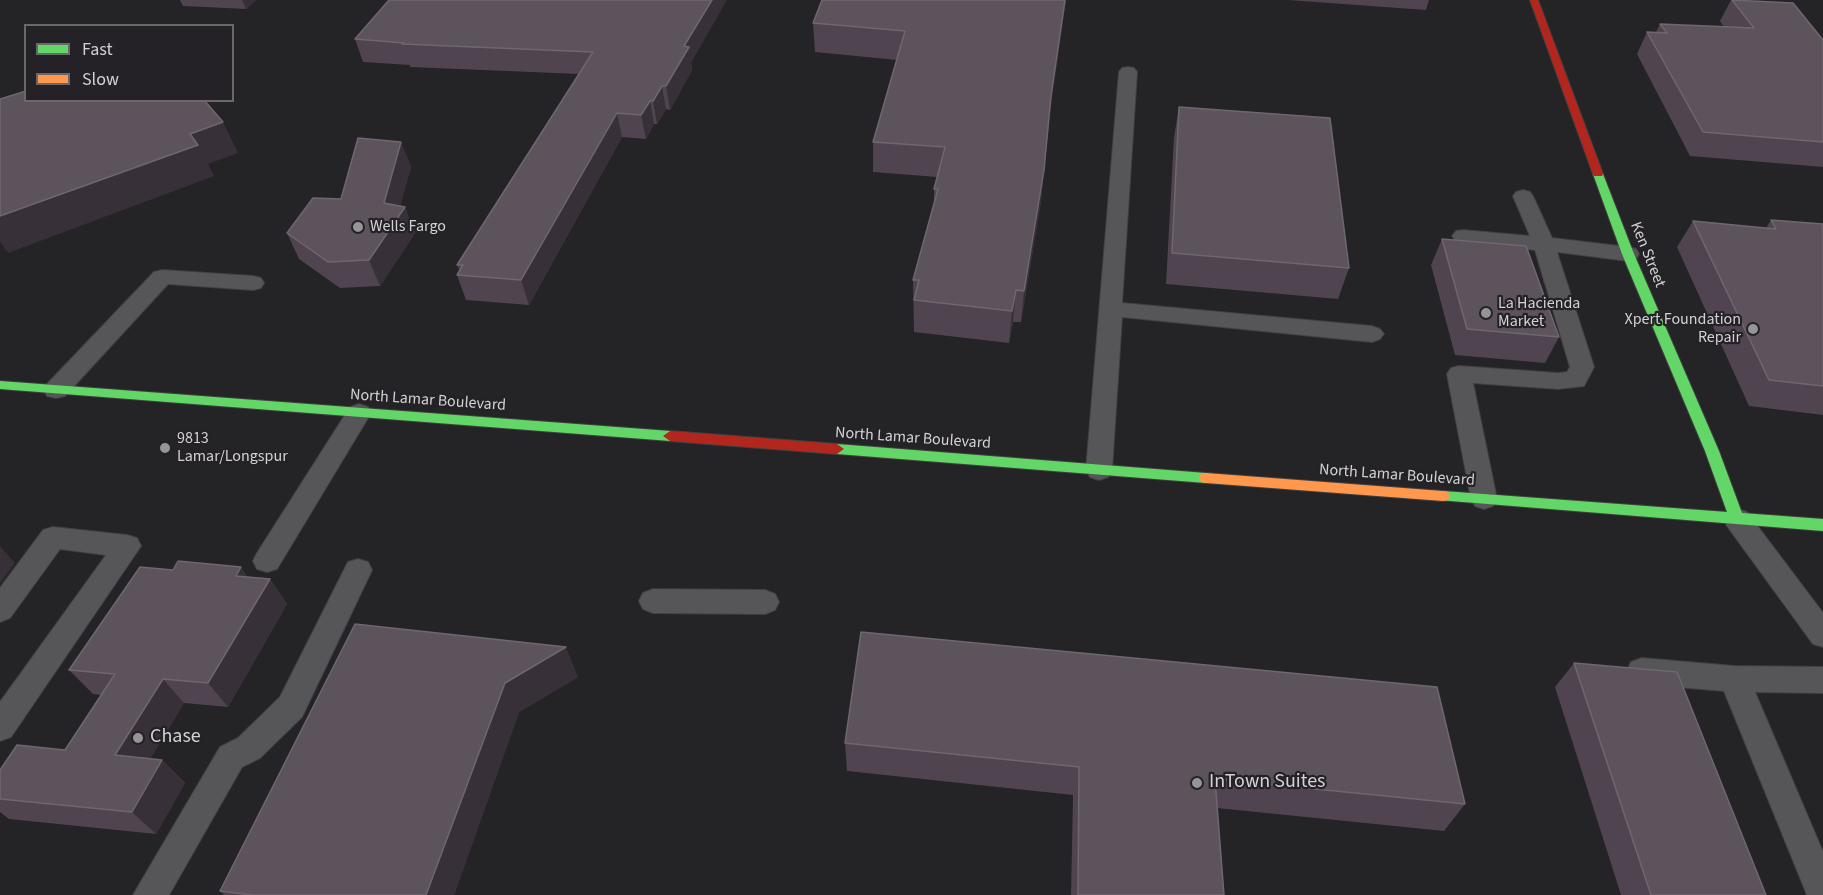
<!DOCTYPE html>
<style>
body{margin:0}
#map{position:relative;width:1823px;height:895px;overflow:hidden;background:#242325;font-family:"Source Sans 3",sans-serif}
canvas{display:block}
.legend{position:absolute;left:24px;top:24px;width:210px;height:78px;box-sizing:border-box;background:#242226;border:2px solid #6a686b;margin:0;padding:8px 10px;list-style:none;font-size:18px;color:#d2d1d3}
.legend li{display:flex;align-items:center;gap:12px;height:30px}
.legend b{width:30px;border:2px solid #6a686b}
</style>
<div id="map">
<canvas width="1823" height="895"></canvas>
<ul class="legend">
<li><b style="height:8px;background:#63d668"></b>Fast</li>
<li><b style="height:8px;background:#ff974d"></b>Slow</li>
</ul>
</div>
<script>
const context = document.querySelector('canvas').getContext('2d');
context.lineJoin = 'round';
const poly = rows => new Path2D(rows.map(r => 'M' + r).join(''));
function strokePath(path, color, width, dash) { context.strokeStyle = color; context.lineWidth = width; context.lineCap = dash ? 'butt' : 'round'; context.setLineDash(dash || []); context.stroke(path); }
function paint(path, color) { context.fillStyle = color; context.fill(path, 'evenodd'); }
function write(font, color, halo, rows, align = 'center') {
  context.font = font + ' "Source Sans 3",sans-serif'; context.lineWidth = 4.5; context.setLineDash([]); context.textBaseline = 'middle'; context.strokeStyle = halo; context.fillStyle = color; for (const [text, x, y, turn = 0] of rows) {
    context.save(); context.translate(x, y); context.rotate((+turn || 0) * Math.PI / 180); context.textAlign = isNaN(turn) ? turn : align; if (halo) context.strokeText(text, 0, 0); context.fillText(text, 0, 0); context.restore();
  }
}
const lane = poly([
 [1128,67,1134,68,1137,72,1122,303,1372,326,1380,329,1384,334,1380,339,1372,342,1122,317,1112,470,1108,477,1099,480,1090,477,1086,470,1119,72,1122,68,1128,67],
 [1523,190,1530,192,1533,196,1552,238,1628,247,1636,249,1639,254,1636,259,1628,261,1557,252,1594,367,1584,386,1558,389,1473,383,1497,499,1493,506,1484,509,1475,506,1471,499,1447,374,1451,368,1459,366,1558,373,1567,372,1570,367,1535,250,1463,242,1456,241,1452,236,1456,231,1463,230,1530,236,1513,196,1516,192,1523,190],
 [162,270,253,276,261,278,264,283,261,288,253,290,168,284,65,396,56,398,47,396,44,390,47,384,154,272,162,270],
 [359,404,368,407,371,413,277,569,267,572,257,569,253,561,257,553,350,407,359,404],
 [1737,509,1747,512,1823,613,1823,647,1813,644,1727,526,1724,519,1727,512,1737,509],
 [53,527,127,535,137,538,141,546,11,737,0,741,0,702,106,555,60,549,10,618,0,622,0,588,43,530,53,527],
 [358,559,368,562,372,570,302,717,260,758,242,767,169,895,133,895,220,747,238,738,280,697,348,562,358,559],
 [653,589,765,590,775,594,779,602,775,610,765,614,653,613,643,609,639,601,643,593,653,589],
 [1642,658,1734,666,1823,667,1823,693,1755,692,1823,852,1823,895,1807,895,1724,691,1642,684,1631,680,1627,671,1631,662,1642,658]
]);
const fast = poly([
 [1598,171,1603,174,1634,254,1719,451,1742,513,1823,519,1823,531,1438,500,1436,496,1438,492,1443,491,1727,512,1705,451,1622,254,1593,174,1598,171],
 [0,381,670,431,677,436,670,441,0,389,0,381],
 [837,444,1206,473,1211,474,1213,478,1211,482,1206,483,837,454,830,449,837,444]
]);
const slow = poly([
 [1206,473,1443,491,1448,492,1450,496,1448,500,1443,501,1206,483,1201,482,1199,478,1201,474,1206,473]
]);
const jam = poly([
 [1530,0,1538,0,1603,174,1602,176,1594,176,1593,174,1530,0],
 [670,431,837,444,844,449,837,454,670,441,663,436,670,431]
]);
strokePath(lane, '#404041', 2);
strokePath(fast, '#404041', 2);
strokePath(slow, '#404041', 2);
strokePath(jam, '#404041', 2);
paint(lane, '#565658');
paint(fast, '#63d668');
paint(slow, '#ff974d');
paint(jam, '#b3261e');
paint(poly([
 [180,0,256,0,246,9,183,6],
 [389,0,691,63,692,70,670,110,666,109,657,124,654,124,646,139,622,137,529,305,466,300,457,275,460,271,457,265,579,74,410,67,410,65,363,62,355,39],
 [822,0,1066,0,1048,124,1041,201,1021,322,1013,322,1009,343,914,332,913,280,934,204,934,189,937,177,873,172,873,142,897,60,815,52,813,23],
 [1288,0,1429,0,1426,10],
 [1731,0,1823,40,1823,167,1690,156,1637,54,1647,32,1656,32,1660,24,1724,27,1720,21],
 [1179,107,1349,268,1338,299,1166,284,1174,137],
 [401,142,411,167,400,206,405,207,415,233,380,286,340,288,299,259,287,233,341,199],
 [1771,220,1823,224,1823,415,1749,406,1677,247,1693,221,1766,228],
 [1442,239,1559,337,1545,363,1455,355,1431,265],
 [248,577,270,579,287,604,228,707,184,703,150,759,162,760,185,783,156,834,9,819,0,812,0,770,65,750,101,695,93,694,69,670],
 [355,624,578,677,519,712,454,895,224,895,220,891],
 [1574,663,1766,895,1621,895,1555,687],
 [845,743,1465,804,1444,831,1217,808,1224,895,1071,895,1073,795,847,771]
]), '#4f444f');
paint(poly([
 [242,0,256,0,246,9],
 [712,0,727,0,691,63,692,70,670,110,666,86,684,46],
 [1065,0,1066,0,1048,126,1051,96],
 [662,86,666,109,657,124,653,101],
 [650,101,654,124,646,139,641,115],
 [617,113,622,137,529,305,521,280],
 [223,122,238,153,208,164,214,176,8,253,0,242,0,216,190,134],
 [401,142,411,167,396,220,405,207,415,233,380,286,369,260],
 [1044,170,1041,201,1021,322,1024,291],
 [1016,290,1013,322,1009,343,1012,311],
 [0,546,15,563,0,583],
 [241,567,258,592,236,576],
 [270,579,287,604,228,707,208,683],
 [566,647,578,677,519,712,454,895,426,895,505,683],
 [163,679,184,703,139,778,115,755],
 [162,760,185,783,156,834,132,812]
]), '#383038');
const building = poly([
 [389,0,712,0,684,46,689,47,666,86,662,86,653,101,650,101,641,115,617,113,521,280,457,275,463,265,457,265,593,52,402,44,404,43,355,39,389,0],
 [822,0,1065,0,1051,96,1044,170,1024,291,1016,290,1012,311,914,300,919,280,913,280,938,189,934,189,945,147,873,142,905,31,813,23,822,0],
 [1732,0,1793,3,1823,40,1823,142,1703,132,1647,32,1667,33,1660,24,1754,28,1732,0],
 [26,91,26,100,204,100,223,122,190,134,198,145,0,216,0,99,26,91],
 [1179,107,1330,118,1349,268,1172,253,1179,107],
 [358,138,401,142,384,203,405,207,369,260,328,262,287,233,313,198,341,199,358,138],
 [1771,220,1823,224,1823,386,1769,380,1693,221,1776,229,1771,220],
 [1442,239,1526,246,1559,337,1467,329,1442,239],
 [178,561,241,567,236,576,270,579,208,683,163,679,115,755,162,760,132,812,0,799,0,770,17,745,65,750,115,674,69,670,140,567,173,570,178,561],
 [355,624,566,647,505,683,426,895,252,895,220,891,355,624],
 [861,632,1437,687,1465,804,1215,779,1224,895,1078,895,1079,767,845,743,861,632],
 [1574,663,1677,672,1766,895,1651,895,1574,663]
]);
paint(building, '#5d535d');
strokePath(building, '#6f6770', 1.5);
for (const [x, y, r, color] of [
 [358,227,6,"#959496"],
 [1486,313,6,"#959496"],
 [1753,329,6,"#959496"],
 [165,448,6,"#959496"],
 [138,738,6,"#959496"],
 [1197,783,6,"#959496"]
]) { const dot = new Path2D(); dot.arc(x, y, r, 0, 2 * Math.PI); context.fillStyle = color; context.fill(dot); strokePath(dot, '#242226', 2); }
write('16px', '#d2d1d3', '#242226', [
 ["Wells Fargo",370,227],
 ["La Hacienda",1498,304],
 ["Market",1498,322],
 ["Xpert Foundation",1741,320,"right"],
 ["Repair",1741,338,"right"],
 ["9813",177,439],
 ["Lamar/Longspur",177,457]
], 'left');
write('16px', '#d2d1d3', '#242226', [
 ["Ken Street",1647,255,68],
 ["North Lamar Boulevard",428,401,4],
 ["North Lamar Boulevard",913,439,4],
 ["North Lamar Boulevard",1397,476,4]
]);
write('20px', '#d2d1d3', '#242226', [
 ["Chase",150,738],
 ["InTown Suites",1209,783]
], 'left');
</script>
